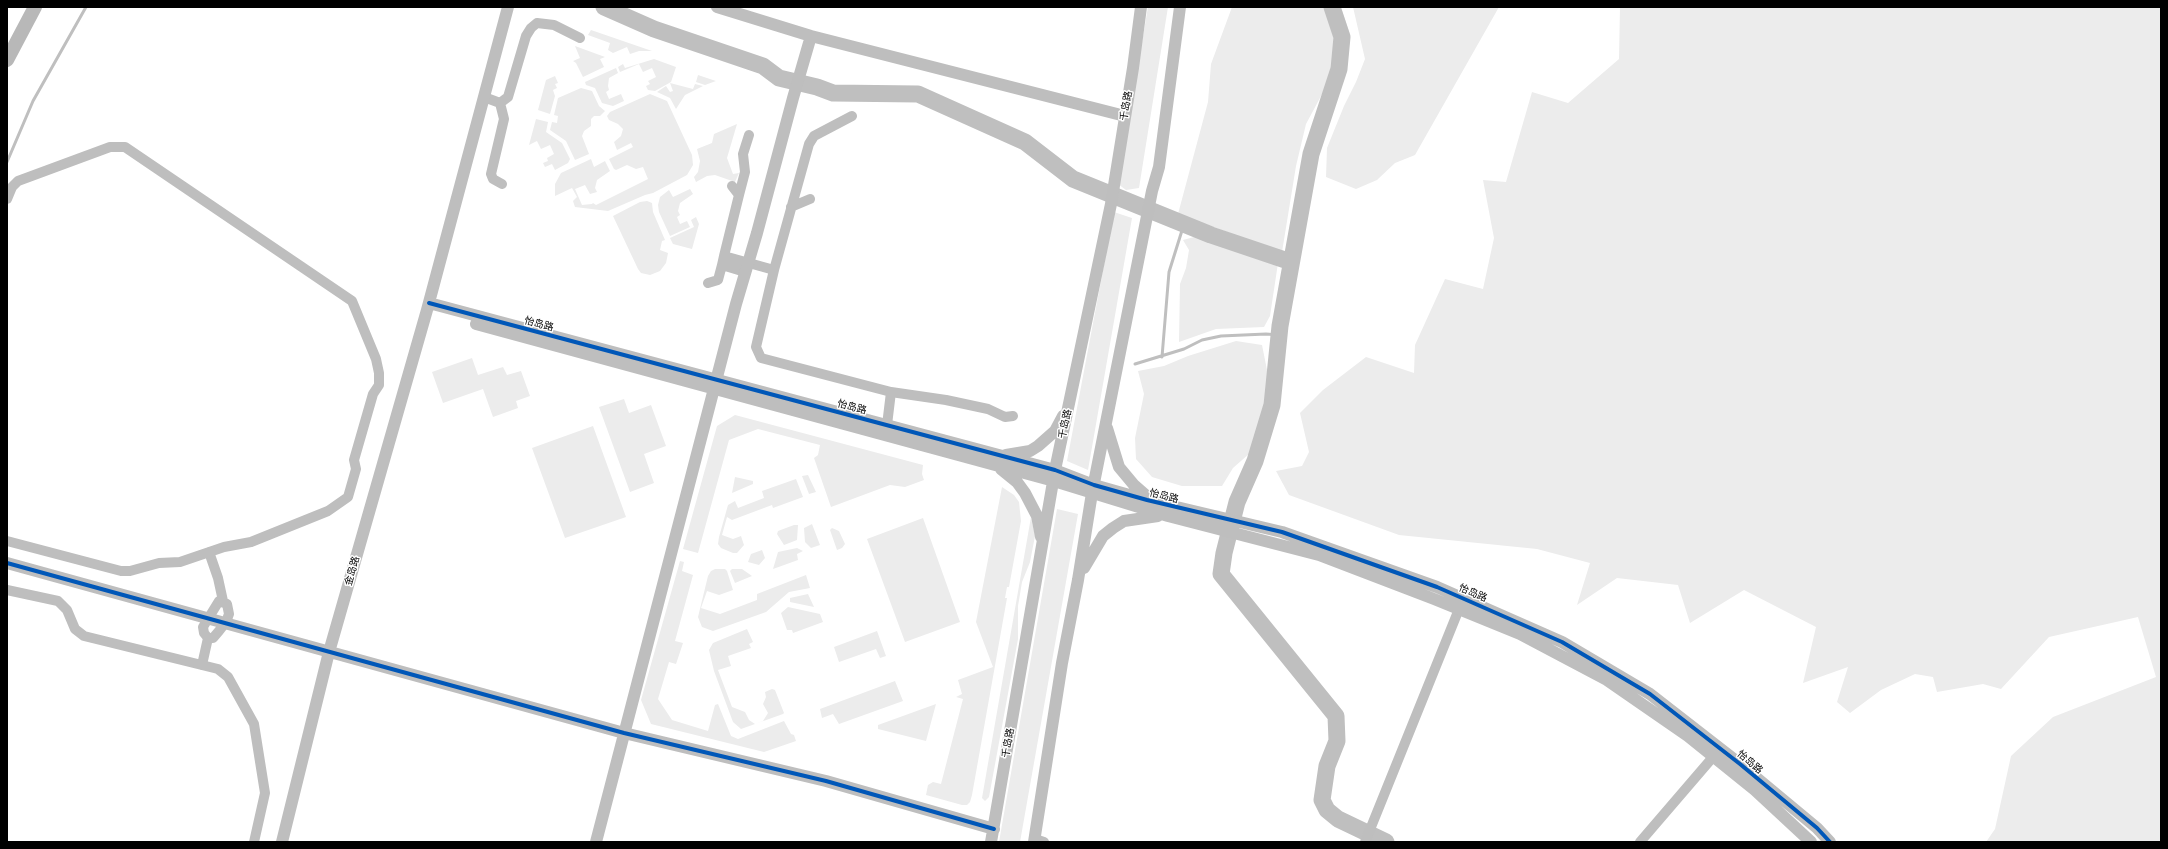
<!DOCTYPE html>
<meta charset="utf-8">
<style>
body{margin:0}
#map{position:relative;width:2168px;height:849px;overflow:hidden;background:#fff;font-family:"Asap Condensed",sans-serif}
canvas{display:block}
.frame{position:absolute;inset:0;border:8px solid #000;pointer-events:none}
</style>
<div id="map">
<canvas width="2168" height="849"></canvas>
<div class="frame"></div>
</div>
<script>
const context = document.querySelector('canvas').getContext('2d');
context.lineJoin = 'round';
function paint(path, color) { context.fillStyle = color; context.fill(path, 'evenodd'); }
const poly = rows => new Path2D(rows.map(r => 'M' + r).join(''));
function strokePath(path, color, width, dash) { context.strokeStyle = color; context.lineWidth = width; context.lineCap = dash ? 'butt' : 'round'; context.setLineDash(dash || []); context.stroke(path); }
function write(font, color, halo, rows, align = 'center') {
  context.font = font + ' "Asap Condensed","Noto Sans SC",sans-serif'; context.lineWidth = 3; context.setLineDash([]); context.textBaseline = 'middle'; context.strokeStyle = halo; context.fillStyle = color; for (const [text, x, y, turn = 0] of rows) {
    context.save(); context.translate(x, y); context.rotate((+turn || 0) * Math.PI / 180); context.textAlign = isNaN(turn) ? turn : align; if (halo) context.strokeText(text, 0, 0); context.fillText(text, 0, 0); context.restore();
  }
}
paint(poly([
 [1148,7,1168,7,1139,188,1126,190,1118,184],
 [1232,7,1327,7,1337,36,1328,83,1306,124,1296,166,1282,252,1178,214,1208,102,1211,64],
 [1353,7,1499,7,1415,155,1395,163,1377,180,1356,189,1326,177,1327,148,1344,106,1356,82,1365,59],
 [1620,7,2161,7,2161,842,1986,842,1995,829,2011,756,2053,717,2156,677,2138,617,2049,637,2001,689,1983,684,1937,692,1933,677,1915,674,1881,690,1850,713,1837,702,1848,667,1803,683,1816,627,1744,590,1690,623,1678,585,1617,578,1577,605,1590,563,1537,549,1399,535,1289,495,1276,471,1302,466,1309,452,1300,413,1323,390,1366,357,1414,373,1415,345,1445,279,1483,289,1494,238,1483,180,1506,182,1532,92,1568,103,1619,59],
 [591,30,652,51,639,51,630,54,627,47,613,53,608,50,610,43,588,35],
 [575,46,605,57,600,59,604,67,583,77,576,63,573,61,580,58],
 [654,59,676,67,671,82,655,91,648,90,646,86,650,84,648,81,656,77,652,68,643,72,639,64,620,72,618,67,623,64,625,68],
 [616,68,618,73,609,78,608,86,609,90,606,92,609,99,621,94,624,101,613,106,602,103,595,88,586,85,585,82],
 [698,75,716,81,705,85,696,82],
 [555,76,558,83,555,84,557,88,553,90,555,96,550,114,538,110,546,80],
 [670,83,693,89,695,84,703,86,685,95,676,109,670,98,657,92,666,86,670,92,673,91],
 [581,88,592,91,599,106,605,111,600,116,594,116,591,119,591,126,584,131,582,136,589,154,575,160,566,141,550,130,552,122,557,123,558,116,554,115,558,98],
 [650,94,667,101,692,155,693,165,687,175,653,193,645,195,608,211,575,207,573,201,577,197,572,188,555,196,555,184,561,173,591,159,594,167,605,161,610,171,597,180,595,188,597,192,590,194,585,185,575,189,582,205,592,204,593,203,596,205,648,179,643,167,636,169,627,165,616,170,614,169,609,159,633,147,631,143,617,150,614,142,621,136,623,129,618,124,609,120,607,116,610,112],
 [536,119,548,122,546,132,562,143,570,159,568,163,555,170,552,164,545,167,543,163,548,161,547,158,554,154,550,145,541,149,537,141,529,145],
 [737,124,727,158,733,174,739,173,735,182,715,175,707,176,696,182,694,177,698,172,700,161,697,149,712,143,714,134],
 [690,189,693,194,680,203,678,211,680,215,677,217,680,224,687,221,690,227,670,236,659,212,658,205,660,197,669,190,673,197],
 [647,201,652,203,653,212,665,240,662,241,660,250,668,253,666,263,660,271,650,275,641,273,638,269,613,216,640,202],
 [1114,212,1132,218,1088,470,1067,461],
 [696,217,699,224,692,249,673,244,670,238,694,227,691,220],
 [1194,237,1278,263,1270,316,1264,327,1216,329,1179,342,1180,284,1186,268,1189,250,1183,240],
 [1236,341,1262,345,1270,385,1262,422,1250,453,1233,468,1222,486,1182,486,1152,477,1136,459,1135,438,1144,394,1138,371,1164,366,1188,356],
 [472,358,478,375,503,367,507,375,521,371,530,396,516,401,518,408,493,417,483,389,443,403,432,372],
 [624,399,629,413,651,405,666,446,644,454,654,483,630,492,599,407],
 [735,415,923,465,922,474,924,480,905,487,890,485,831,507,814,458,818,455,820,445,758,429,729,440,698,553,683,549,717,426],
 [593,426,626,517,565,538,532,448],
 [808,475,816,492,809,494,802,476],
 [735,477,753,481,753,484,732,493],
 [796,479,803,497,773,508,772,505,732,520,727,517,722,535,733,539,741,536,744,545,737,553,733,553,721,548,718,544,719,537,728,505,735,501,738,508,764,498,762,491],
 [1002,487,1014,495,1019,502,1021,521,1009,587,1007,587,1005,598,1007,598,972,795,970,802,967,805,962,805,926,795,928,785,933,782,941,784,963,699,956,697,962,694,958,680,993,667,976,622],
 [1057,509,1078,514,1020,842,999,842],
 [1031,517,1035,536,1030,562,1022,582,1018,606,1018,639,989,797,985,801,982,798],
 [923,518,960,622,905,642,867,539],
 [812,524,820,545,811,548,805,542,804,528],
 [794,525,798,525,797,540,784,545,777,534,778,531],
 [832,528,839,531,845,544,842,548,837,550,830,530],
 [797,548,803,551,797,554,798,560,773,569,778,552],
 [762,550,765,558,759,565,748,562,751,554],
 [680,561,684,562,682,571,693,575,675,641,683,643,676,664,669,662,658,699,672,720,708,731,715,705,718,704,731,736,738,739,784,721,791,734,794,735,796,741,764,752,651,724,641,700],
 [715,569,725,569,727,571,733,590,719,595,707,591,701,608,720,614,757,600,757,594,806,575,810,588,789,592,766,612,713,631,702,627,698,617,708,576,711,571],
 [732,569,742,569,752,576,735,583,730,571],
 [808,594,814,607,790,602,790,598],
 [788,607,820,614,823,622,793,633,792,630,787,630,781,613],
 [747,629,753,642,749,644,751,648,728,656,731,666,718,670,732,707,745,712,749,720,755,724,763,721,768,713,763,704,766,697,765,692,772,689,775,690,784,713,783,714,741,729,733,722,714,671,709,650,713,643],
 [877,631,886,656,880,658,876,649,839,662,834,647],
 [895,681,903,701,839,724,833,714,822,718,820,709],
 [936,704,926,741,878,729,878,725]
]), '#ececec');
strokePath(poly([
 [7,162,33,101,86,7],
 [1162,357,1169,272,1184,224],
 [1135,364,1184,349,1202,340,1221,336,1266,334,1279,335]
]), '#bfbfbf', 3);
strokePath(poly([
 [604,7,654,29,763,66,779,78,817,87,833,93,918,94,1025,142,1073,179,1211,235,1291,262],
 [1332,7,1342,37,1339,69,1311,154,1280,326,1272,405,1255,461,1237,502,1224,553,1221,574,1336,716,1337,741,1327,766,1322,800,1327,810,1338,819,1386,842]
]), '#bfbfbf', 17);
strokePath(poly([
 [484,97,500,103,508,97,526,36,531,28,537,23,554,25,580,38],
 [500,103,504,119,491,174,493,179,502,184],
 [739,195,745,172,743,154,749,135],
 [7,199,12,187,18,181,110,147,125,147,352,301,376,359,379,373,379,385,373,394,354,460,356,469,348,497,328,511,251,542,224,547,180,562,159,563,130,571,121,571,7,541],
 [791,207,810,199],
 [724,256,739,195,732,186],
 [774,270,809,144,814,136,852,116],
 [745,272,722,265,724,256,774,270,756,347,761,358,891,392],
 [708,283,718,280,722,265],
 [887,425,891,392,946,400,988,409,1005,417,1013,416],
 [209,552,218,578,223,601],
 [7,590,58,601,67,610,75,629,84,636,218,669,228,677,254,724,265,793,254,842],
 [219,601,227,604,229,614,226,622,219,631,213,638,208,638,204,633,203,627,219,601],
 [202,665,208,638],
 [1035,839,1044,842],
 [1365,842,1459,609],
 [1640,842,1713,757]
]), '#bebebe', 10);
strokePath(poly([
 [717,7,811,36,1125,116],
 [429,303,1055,470,1094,485,1147,500,1282,532,1437,587,1562,642,1650,694,1740,764,1817,828,1830,842],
 [476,324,1054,481,1168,516,1319,555,1434,599,1520,634,1607,680,1688,736,1755,790,1811,842],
 [1107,428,1119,467,1134,485,1150,499],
 [1006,455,1030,451,1038,446,1055,431,1063,416],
 [1001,469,1017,482,1025,493,1037,516,1041,537],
 [7,563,624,733,826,781,994,829],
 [1084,568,1103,536,1113,528,1124,521,1158,516],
 [282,842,329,652,427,310,508,7],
 [596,842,736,304,757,233,793,98,811,36],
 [991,842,1055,470,1111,204,1133,68,1141,7],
 [1034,842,1062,663,1078,580,1092,493,1152,191,1159,167,1180,7]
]), '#bebebe', 12);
strokePath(poly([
 [7,60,35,7]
]), '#b8b8b8', 14);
strokePath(poly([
 [429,303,1055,470,1094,485,1147,500,1282,532,1437,587,1562,642,1650,694,1740,764,1817,828,1830,842],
 [7,563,624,733,826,781,994,829]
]), '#0057b8', 4);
write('10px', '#000', '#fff', [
 ["千岛路",1126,106,-80],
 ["怡岛路",539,324,15],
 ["怡岛路",852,407,15],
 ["千岛路",1065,424,-78],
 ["怡岛路",1164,496,14],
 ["金岛路",352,571,-74],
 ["怡岛路",1473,593,23],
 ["千岛路",1008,743,-80],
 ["怡岛路",1750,762,40]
]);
</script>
